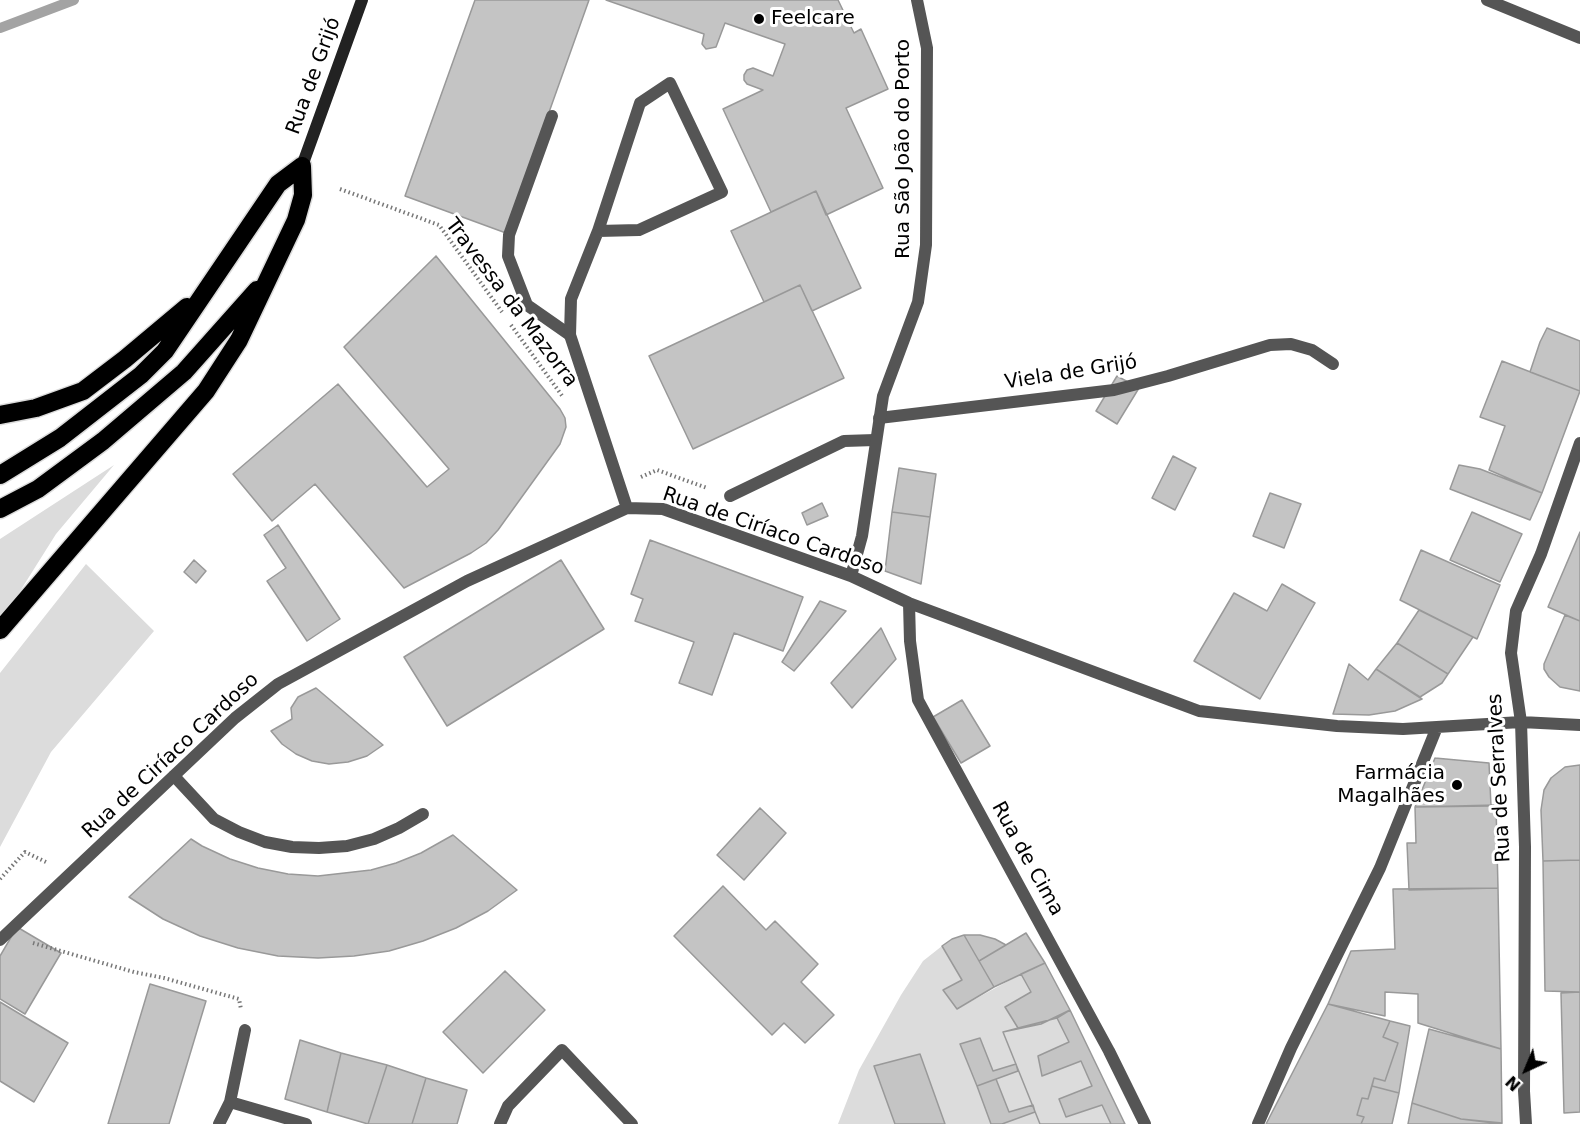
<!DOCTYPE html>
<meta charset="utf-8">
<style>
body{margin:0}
#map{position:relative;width:1580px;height:1124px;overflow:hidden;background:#fff;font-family:"DejaVu Sans",sans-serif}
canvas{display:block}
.north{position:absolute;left:1496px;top:1040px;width:60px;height:60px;-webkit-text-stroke:4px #fff;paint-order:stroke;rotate:224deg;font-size:16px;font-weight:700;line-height:24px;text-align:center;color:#000}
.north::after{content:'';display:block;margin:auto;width:21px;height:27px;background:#000;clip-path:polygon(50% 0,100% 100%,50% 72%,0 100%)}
</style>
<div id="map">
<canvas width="1580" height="1124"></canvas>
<div class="north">N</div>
</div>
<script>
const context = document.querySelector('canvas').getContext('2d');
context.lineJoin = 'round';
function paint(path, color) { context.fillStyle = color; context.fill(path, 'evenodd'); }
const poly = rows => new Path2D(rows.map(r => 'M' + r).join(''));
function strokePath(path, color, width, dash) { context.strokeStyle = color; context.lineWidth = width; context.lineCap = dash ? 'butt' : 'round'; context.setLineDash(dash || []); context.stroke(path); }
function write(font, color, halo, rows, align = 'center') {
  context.font = font + ' "DejaVu Sans",sans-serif'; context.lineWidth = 6; context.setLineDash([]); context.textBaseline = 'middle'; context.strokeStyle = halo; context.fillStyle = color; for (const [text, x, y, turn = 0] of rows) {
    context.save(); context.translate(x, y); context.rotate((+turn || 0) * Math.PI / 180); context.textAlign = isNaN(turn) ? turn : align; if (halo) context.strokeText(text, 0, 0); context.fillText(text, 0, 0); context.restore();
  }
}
paint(poly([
 [114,465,56,534,0,623,0,539],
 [86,564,154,631,51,752,0,847,0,673],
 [942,946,962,980,944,990,957,1009,1021,974,1031,992,1005,1007,1018,1028,1057,1018,1070,1010,1125,1124,838,1124,859,1070,901,995,923,961]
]), '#dcdcdc');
strokePath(poly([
 [0,28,74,0]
]), '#a3a3a3', 10);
const building = poly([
 [475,0,589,0,506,233,405,196,475,0],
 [606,0,838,0,854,33,861,29,888,89,846,108,883,188,826,215,816,191,771,212,723,109,763,90,747,84,744,80,744,75,747,70,753,68,773,76,785,44,725,23,716,47,706,49,702,44,704,34,606,0],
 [816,191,861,288,812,311,800,285,764,302,731,231,816,191],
 [436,256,560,409,565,418,566,427,560,444,498,530,486,543,471,553,404,588,315,484,272,521,233,474,338,384,427,487,449,469,344,347,436,256],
 [800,285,844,378,693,449,649,356,800,285],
 [1547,328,1580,341,1580,391,1530,372,1540,342,1547,328],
 [1502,361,1580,391,1542,493,1489,470,1505,426,1480,417,1502,361],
 [1117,376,1139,388,1117,424,1096,411,1117,376],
 [1173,456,1196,468,1175,510,1152,498,1173,456],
 [1459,465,1480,469,1542,493,1530,520,1450,489,1459,465],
 [899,468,936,474,930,517,892,512,899,468],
 [1270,493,1301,504,1284,548,1253,536,1270,493],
 [822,503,828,516,807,525,802,513,822,503],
 [892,512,930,517,921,584,885,571,892,512],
 [1472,512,1522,534,1500,582,1450,560,1472,512],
 [278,525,340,619,307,641,267,581,286,568,264,535,278,525],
 [1580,532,1580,621,1548,607,1580,532],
 [650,540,803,597,783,651,734,633,712,695,679,683,694,642,635,621,643,599,631,594,650,540],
 [1421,550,1500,585,1477,639,1400,600,1421,550],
 [194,560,206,571,196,583,184,572,194,560],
 [561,560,604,629,447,726,404,657,561,560],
 [1282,584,1315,603,1260,699,1194,661,1234,593,1267,611,1282,584],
 [820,601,846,611,794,671,782,662,820,601],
 [1419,610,1473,637,1448,674,1397,643,1419,610],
 [1565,615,1580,621,1580,691,1560,687,1549,677,1544,669,1544,664,1565,615],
 [881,628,896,659,852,708,831,683,881,628],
 [1397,643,1448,674,1442,683,1420,697,1376,669,1397,643],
 [1349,664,1368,680,1376,669,1422,699,1395,711,1369,715,1333,714,1349,664],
 [316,688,383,745,367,756,348,762,329,764,312,761,296,754,282,744,271,731,292,719,291,708,298,697,316,688],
 [962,700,990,746,961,763,933,717,962,700],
 [1435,758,1489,763,1491,806,1415,807,1435,758],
 [1580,765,1580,860,1543,861,1541,810,1544,790,1551,778,1565,767,1580,765],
 [1496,805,1498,888,1409,890,1407,843,1416,843,1415,807,1496,805],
 [760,808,786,833,744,880,717,855,760,808],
 [453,835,517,890,488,911,456,928,423,941,389,951,354,956,318,958,278,956,238,948,200,936,163,919,129,897,191,839,202,846,230,859,258,868,288,874,318,876,371,870,396,863,421,853,453,835],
 [1580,860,1580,992,1545,991,1543,861,1580,860],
 [723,886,766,930,775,921,818,964,801,982,834,1015,805,1043,784,1023,772,1035,674,936,723,886],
 [1498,888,1501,1049,1418,1023,1418,994,1385,992,1385,1016,1328,1004,1351,951,1395,949,1393,889,1498,888],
 [17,927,61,953,25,1014,0,999,0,956,17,927],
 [1026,933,1045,963,994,987,979,961,1026,933],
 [964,935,994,987,957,1009,943,990,962,980,942,946,952,939,964,935],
 [964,935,980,935,995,939,1006,945,979,961,964,935],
 [1045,963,1070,1010,1057,1018,1018,1028,1005,1007,1031,992,1021,974,1045,963],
 [505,971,545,1010,483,1073,443,1032,505,971],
 [150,984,206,1001,169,1124,108,1124,150,984],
 [1580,992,1580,1112,1564,1113,1561,993,1580,992],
 [0,1002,68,1043,34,1102,0,1081,0,1002],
 [1328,1004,1390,1021,1383,1037,1398,1043,1385,1081,1374,1078,1368,1099,1362,1098,1357,1115,1364,1117,1361,1124,1266,1124,1328,1004],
 [1070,1010,1125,1124,1040,1124,1003,1032,1041,1024,1070,1010],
 [1057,1018,1069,1042,1038,1056,1042,1076,1081,1061,1092,1086,1059,1099,1066,1117,1102,1105,1111,1124,1040,1124,1003,1032,1057,1018],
 [1390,1021,1410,1026,1399,1093,1372,1086,1374,1078,1385,1081,1398,1043,1383,1037,1390,1021],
 [1429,1029,1501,1049,1502,1123,1461,1119,1412,1103,1429,1029],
 [980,1038,993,1071,1016,1064,1018,1071,977,1086,960,1044,980,1038],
 [300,1040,341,1053,327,1112,285,1099,300,1040],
 [341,1053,387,1065,368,1124,327,1112,341,1053],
 [920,1054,945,1124,895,1124,874,1066,920,1054],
 [387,1065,426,1078,412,1124,368,1124,387,1065],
 [426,1078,467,1090,457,1124,412,1124,426,1078],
 [996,1079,1009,1112,1033,1105,1035,1112,1002,1124,991,1124,977,1086,996,1079],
 [1372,1086,1399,1093,1392,1124,1361,1124,1364,1117,1357,1115,1362,1098,1368,1099,1372,1086],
 [1412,1103,1461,1119,1502,1124,1408,1124,1412,1103]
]);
paint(building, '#c4c4c4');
strokePath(building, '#999', 1.5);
const highway = poly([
 [0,415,36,408,83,391,125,359,187,307],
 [0,475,60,438,141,375,165,351,278,184,302,166],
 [0,509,38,489,103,441,184,372,257,290],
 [0,630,206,391,239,340,296,220,303,195,302,166]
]);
strokePath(highway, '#dbdbdb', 21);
strokePath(poly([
 [340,189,439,225,502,312],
 [511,325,563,397],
 [641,477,657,470,707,488],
 [0,879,25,852,48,863],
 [33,943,134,972,164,978,239,999,241,1009]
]), '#777', 4, [1.5, 3]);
strokePath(poly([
 [552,116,509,235,508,256,527,305,570,335],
 [879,418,1114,390,1168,376,1270,345,1291,344,1312,350,1333,364],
 [730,496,844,441,875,440],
 [174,776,214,819,239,832,265,842,292,847,319,848,347,846,374,839,399,828,423,814]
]), '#555', 12);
strokePath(poly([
 [1487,0,1580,38],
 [598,231,639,230,722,192,670,83,640,103,598,231,571,299,570,335,627,508],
 [851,576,862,536,883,396,918,302,926,245,927,48,917,0],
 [909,603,910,641,918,700,1109,1051,1145,1124],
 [0,940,235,718,278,684,467,581,627,508,663,509,851,576,909,603,1199,711,1337,726,1403,729,1521,722,1580,725],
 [230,1102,306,1124],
 [219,1124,230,1102,245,1030],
 [500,1124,508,1106,562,1050,632,1124],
 [1258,1124,1291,1048,1380,868,1437,727],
 [1526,1124,1524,1091,1525,847,1521,722,1511,653,1516,611,1541,554,1580,443]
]), '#555', 12);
strokePath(poly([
 [302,166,362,0]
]), '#222', 12);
strokePath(highway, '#000', 18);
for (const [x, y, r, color] of [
 [759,19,6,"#000"],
 [1457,785,6,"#000"]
]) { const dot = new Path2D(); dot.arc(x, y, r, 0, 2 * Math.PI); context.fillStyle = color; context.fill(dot); strokePath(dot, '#fff', 2); }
write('20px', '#000', '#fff', [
 ["Feelcare",771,19],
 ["Farmácia",1445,774,"right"],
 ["Magalhães",1445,797,"right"]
], 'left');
write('20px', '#000', '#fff', [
 ["Rua de Grijó",314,76,-70],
 ["Rua São João do Porto",904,149,-90],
 ["Travessa da Mazorra",511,303,53],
 ["Viela de Grijó",1071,373,-9],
 ["Rua de Ciríaco Cardoso",773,532,19],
 ["Rua de Ciríaco Cardoso",171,756,-43],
 ["Rua de Serralves",1500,778,-93],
 ["Rua de Cima",1027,859,61]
]);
</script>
